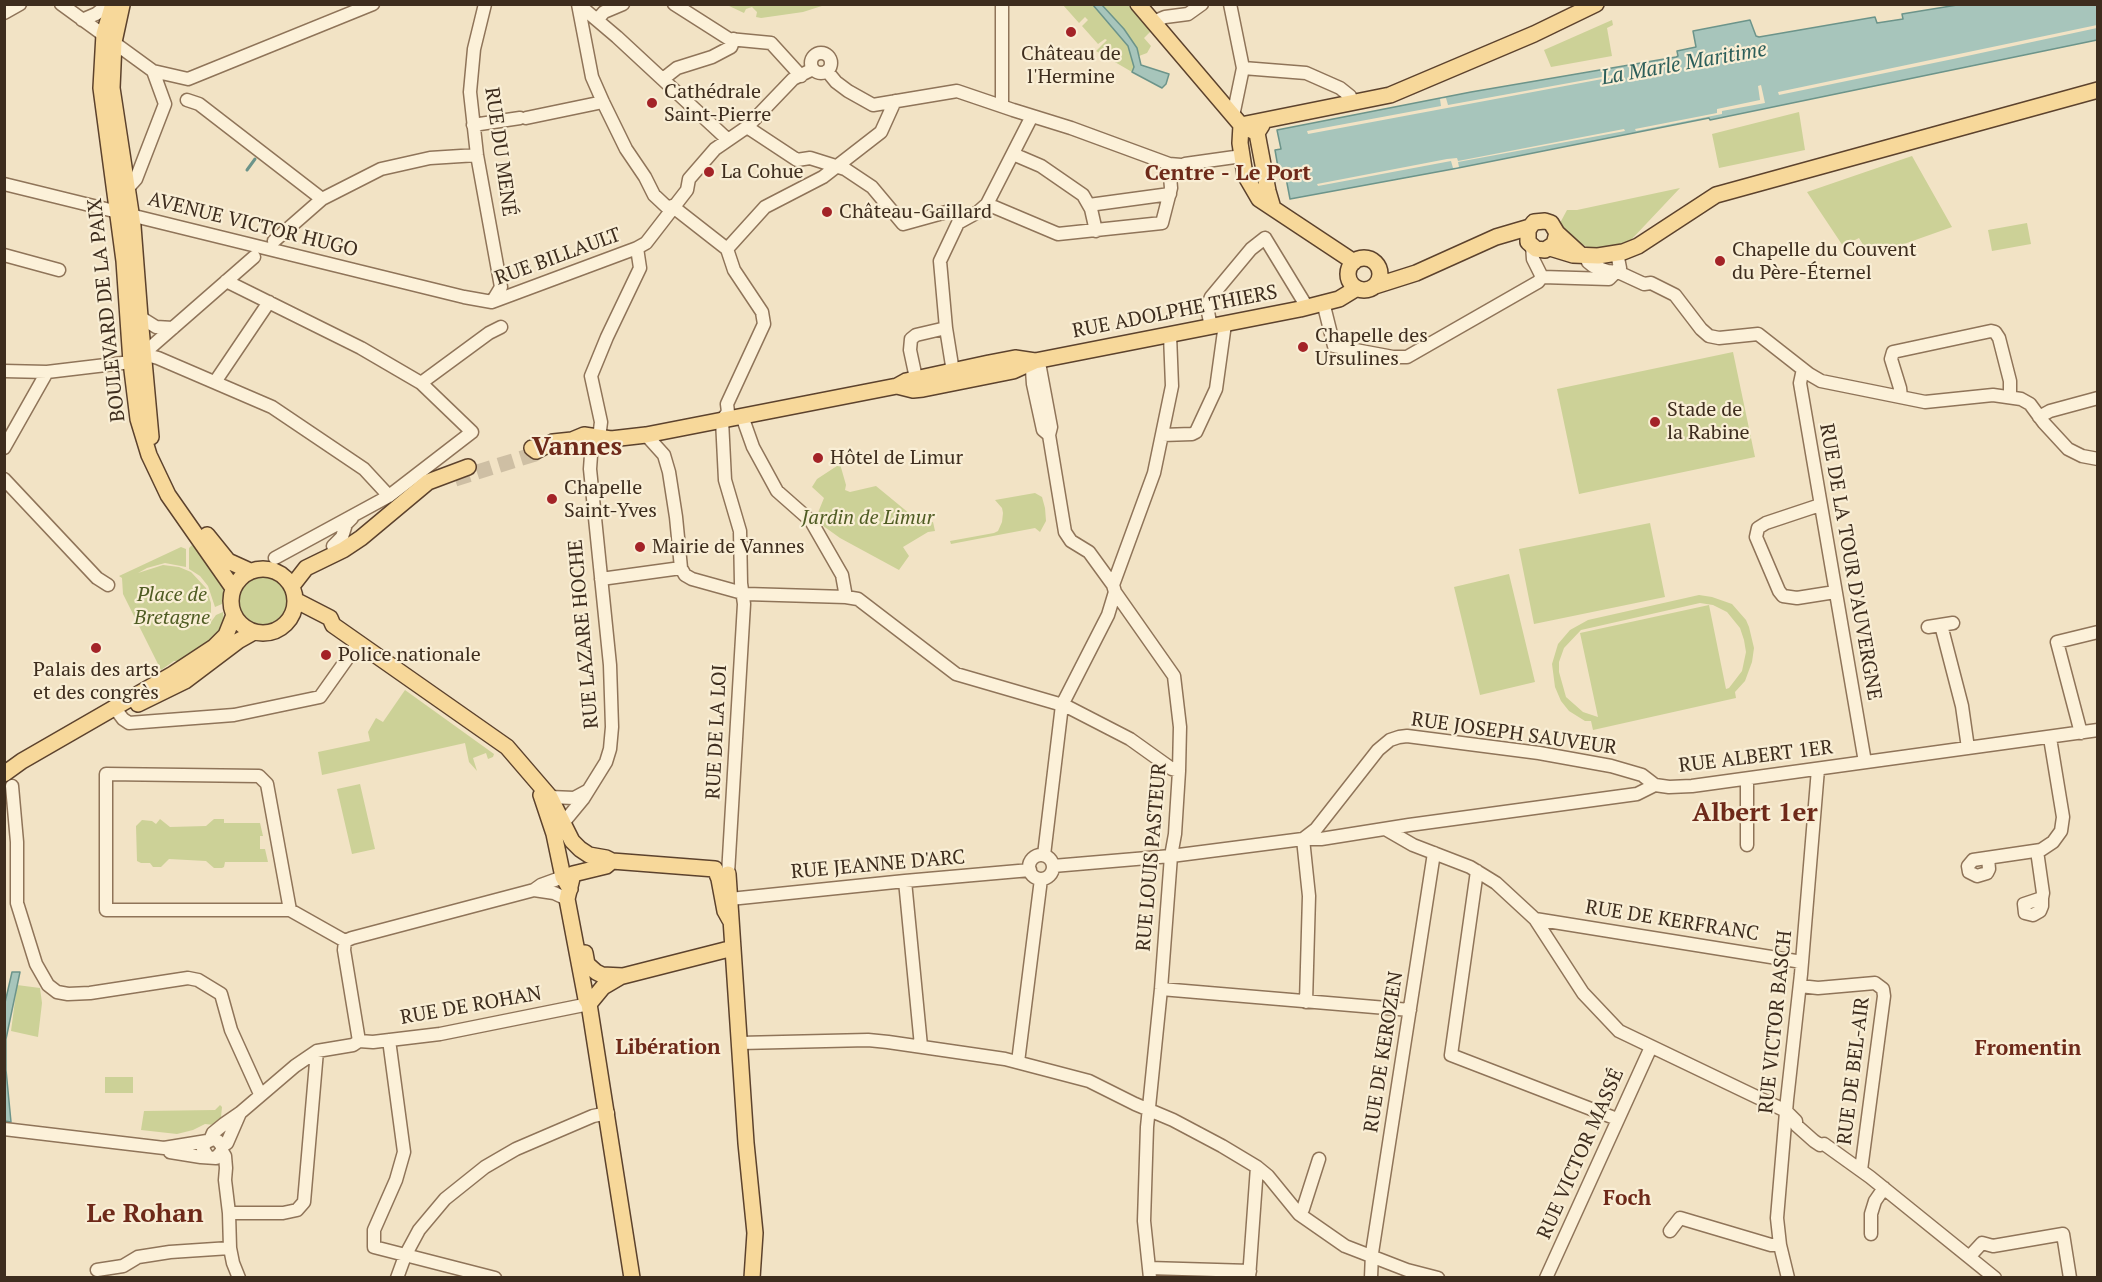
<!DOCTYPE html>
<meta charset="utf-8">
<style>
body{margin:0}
#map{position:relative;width:2102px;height:1282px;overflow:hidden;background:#f2e3c5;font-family:"PT Serif",serif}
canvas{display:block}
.frame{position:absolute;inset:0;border:6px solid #3e2d1e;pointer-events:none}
</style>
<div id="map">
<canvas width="2102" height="1282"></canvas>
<div class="frame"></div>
</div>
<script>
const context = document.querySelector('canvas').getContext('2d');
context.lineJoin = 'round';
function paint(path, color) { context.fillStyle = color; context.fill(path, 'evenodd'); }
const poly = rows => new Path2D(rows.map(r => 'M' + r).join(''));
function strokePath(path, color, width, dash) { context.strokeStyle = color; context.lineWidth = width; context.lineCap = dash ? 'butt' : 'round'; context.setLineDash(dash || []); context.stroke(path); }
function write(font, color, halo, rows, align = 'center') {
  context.font = font + ' "PT Serif",serif'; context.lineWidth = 4.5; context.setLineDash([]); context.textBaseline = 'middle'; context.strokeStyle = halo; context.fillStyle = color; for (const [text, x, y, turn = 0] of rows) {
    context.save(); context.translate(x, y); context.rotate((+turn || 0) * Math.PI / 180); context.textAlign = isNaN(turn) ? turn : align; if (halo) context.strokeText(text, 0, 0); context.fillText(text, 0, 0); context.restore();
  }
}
paint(poly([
 [727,5,825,5,803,12,761,18,756,17,757,12,752,7,746,9,744,13],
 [1063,5,1093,5,1128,46,1134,67,1132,72,1096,51,1107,40,1105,39,1098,44,1082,26,1088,20,1085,17,1079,23],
 [1102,5,1128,5,1151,31,1144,38,1151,46,1147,53,1139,56,1124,29],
 [1612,20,1613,25,1607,28,1612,56,1551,67,1544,50],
 [1799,112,1805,150,1719,168,1712,134],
 [1912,156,1952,227,1873,255,1867,251,1859,238,1843,246,1807,192],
 [1680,188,1630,241,1624,243,1610,247,1589,248,1566,235,1560,223,1567,210,1577,210],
 [2027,223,2031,244,1992,251,1988,230],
 [1733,352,1755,457,1579,494,1557,389],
 [840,464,846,485,845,490,850,492,876,486,921,523,933,522,935,531,928,532,903,547,909,556,899,570,840,538,815,520,824,498,812,487,817,479],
 [1035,493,1042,497,1045,508,1046,521,1040,532,1035,528,951,544,950,541,994,533,998,531,1002,522,1003,513,1002,508,995,500],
 [1650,523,1665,597,1534,624,1519,549],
 [192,545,197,549,224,588,222,604,215,607,208,586,200,576,189,569,189,548],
 [181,547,186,549,186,567,165,563,147,568,138,573,163,565,179,567,191,572,206,588,211,603,211,622,216,615,223,612,224,620,222,628,213,638,182,661,174,661,161,670,123,594,122,578,119,576],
 [1509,574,1535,682,1480,695,1454,587],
 '238 602a25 25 0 1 1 50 0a25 25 0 1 1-50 0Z',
 [1699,595,1712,597,1732,604,1746,620,1749,627,1754,648,1752,662,1745,681,1735,692,1736,698,1593,730,1591,721,1585,721,1569,711,1561,701,1555,687,1552,664,1558,644,1570,630,1588,620],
 [1700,603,1713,605,1727,612,1740,628,1744,640,1746,652,1742,671,1729,688,1726,689,1709,605,1580,633,1598,717,1583,712,1566,697,1559,672,1559,662,1564,648,1581,630],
 [405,690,494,754,493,757,488,759,486,753,473,758,477,771,469,762,465,743,322,775,318,752,370,741,368,732,376,718,383,722],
 [360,784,375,849,352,854,337,789],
 [160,819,170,827,206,826,214,819,224,819,224,823,260,823,263,836,260,836,260,849,265,849,268,862,225,862,224,867,222,868,214,868,206,861,169,859,161,867,153,867,150,863,141,863,137,861,136,826,142,820,152,821,156,824],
 [17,985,40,988,42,1003,38,1037,11,1031],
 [105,1077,133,1077,133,1093,105,1093],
 [220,1105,222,1107,221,1117,214,1125,205,1124,193,1130,177,1134,141,1130,144,1111,215,1110]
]), '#ccd197');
const water = poly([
 [1093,5,1102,5,1124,29,1137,48,1141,65,1169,74,1166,84,1162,88,1132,72,1134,67,1128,46,1093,5],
 [1957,5,2097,5,2097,40,1710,120,1709,118,1453,169,1290,199,1286,178,1280,179,1275,150,1281,149,1277,130,1471,92,1676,57,1678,56,1677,51,1696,47,1693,31,1750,20,1756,36,1759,37,1875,17,1877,23,1903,19,1902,14,1957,5],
 [12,972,20,972,6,1039,6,1070,11,1122,5,1121,4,1007,12,972]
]);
paint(water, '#a7c5bb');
strokePath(water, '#6c948a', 1.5);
paint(poly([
 [2097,25,2097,28,1953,59,1779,95,1778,92],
 [1613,75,1613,77,1308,134,1307,131,1441,106,1440,99,1446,98,1448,105],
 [1761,85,1765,103,1722,111,1722,114,1636,131,1635,129,1717,113,1717,109,1760,100,1758,86],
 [1624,129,1625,131,1458,162,1459,167,1453,168,1451,161,1318,186,1317,184,1447,159,1457,158,1458,161]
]), '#f2e3c5');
strokePath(poly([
 [247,170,255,159]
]), '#6c948a', 3);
strokePath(poly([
 [455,479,535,454,536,451]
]), '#cebfa4', 15, [15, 8]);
const minor = poly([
 [61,4,153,71,188,79,373,4],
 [485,4,474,49,470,92,477,155,501,287,492,302],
 [578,4,592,77,603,102,626,149,645,177,654,195,670,210],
 [578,4,617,37,727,139],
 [674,4,729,39,771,43,801,76],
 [1230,4,1243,68,1233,116],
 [4,13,20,4],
 [82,20,96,14,109,4],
 [597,20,604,12,623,4],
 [1153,22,1165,17,1188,14,1202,4],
 '811 63a10 10 0 1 1 20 0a10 10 0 1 1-20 0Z',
 [1243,68,1306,73,1340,88,1350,96,1352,103],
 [153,71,165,104],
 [827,71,836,82,848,91,873,105,957,91,1013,110,1071,128,1169,164,1181,165],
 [663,79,677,68,712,57,731,47,734,39],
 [187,100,199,104,322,199],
 [1002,106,1002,4],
 [526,118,603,102],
 [473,125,520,118],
 [747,127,797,160,810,158,845,169,872,187,903,224,950,211,957,213,963,219],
 [1013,154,1041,166,1083,195,1091,209,1096,231],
 [1185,164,1242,156],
 [4,184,464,297,492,302,637,248,646,243,687,190,689,179,715,149,747,127,793,79,813,69],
 [128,188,136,179,165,104],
 [987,204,1058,234,1162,223,1171,188,1169,164],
 [1089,205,1170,194],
 [672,206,727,249,734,270,762,312,764,324,727,404,728,412,722,420,725,480,740,531,741,583,744,604,728,874],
 [274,241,322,199,381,169,430,158,477,155],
 [1532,246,1533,259,1542,277,1609,279,1620,268,1617,253],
 [727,249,765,207,823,177,881,132,895,101],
 [4,255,59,270],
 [1585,255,1588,262,1593,266,1607,271,1618,272,1644,284,1651,283,1675,295,1701,329,1709,336,1719,338,1758,334,1809,374,1821,381,1925,402,1993,395,2021,399,2030,404,2044,423,2068,449,2082,456,2098,459],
 [226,281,361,348,421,383,472,432,389,496,275,558],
 [1323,302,1334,346,1393,357,1407,357,1538,282,1542,277],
 [140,317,156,327,173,328],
 [1211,327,1207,307,1211,297,1251,249,1265,238,1307,307],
 [143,354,158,358,272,407,364,469,389,496],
 [143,354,254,257],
 [1035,361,1040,368,1051,427,1049,435,1065,532,1071,541,1089,552,1113,585],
 [1035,361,1032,370,1033,384,1043,430,1049,435],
 [1803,369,1800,383,1865,762],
 [4,371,47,372,131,362],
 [916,378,910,350,911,339,916,335,946,328],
 [954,378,946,328,940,261,958,223,978,212,987,204,1032,116],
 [215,382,269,302],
 [421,383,489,333,501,327],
 [1901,397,1900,388,1891,359,1893,352,1991,331,1995,332,1999,338,2010,381,2010,396],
 [742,416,753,447,777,491,811,521,842,575,846,597],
 [2039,417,2050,411,2098,398],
 [646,435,664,455,669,472,676,517,681,568,685,575,692,579,746,594,846,597,858,599,956,674,1066,706,1130,739,1172,769,1179,771],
 [1162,435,1192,434,1196,432,1216,389,1225,324],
 [4,448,47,372],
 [4,479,97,578,108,585],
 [1820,505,1766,523,1758,528,1756,537,1779,591,1783,596,1797,598,1835,592],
 [333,546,342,537,346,524,352,518],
 [601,579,681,568],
 [1115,592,1174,676,1180,727,1179,771,1175,834,1171,856,1161,989,1147,1127,1144,1221,1150,1278],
 [1941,625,1962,706,1968,748],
 [1928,627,1953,623],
 [117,711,123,719,129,723,234,715,320,697,359,642],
 [2081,733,2057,642,2098,632],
 [12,786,17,842,17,903,36,964,48,985,57,992,68,994,90,993,188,978,198,980,221,994,231,1030,260,1094],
 [550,797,574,798,587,791],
 [559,828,583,799,606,762,610,749,612,727,610,665,590,469,591,455,595,443,599,438,601,422,591,376,607,337,640,268,637,248],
 [1387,830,1413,845,1470,867,1496,883,1535,919,1583,993,1619,1031,1786,1111,1796,1121,1796,1125,1814,1141,1820,1145,1824,1144,1870,1177,1995,1278],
 [1303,839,1316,829,1378,750,1390,740,1399,737,1407,736,1539,753,1611,766,1642,775,1655,785],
 [1303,839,1309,896,1306,1002],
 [1747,845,1747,779],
 [2037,851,2043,893,2042,898,2024,904,2025,913,2033,915,2040,911,2042,906,2042,898],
 '1029 867a12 12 0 1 1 24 0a12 12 0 1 1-24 0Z',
 [1044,855,1062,705,1108,615,1115,592,1113,585,1154,473,1172,386,1170,335],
 [1988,858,1989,869,1987,873,1977,876,1969,872,1968,866,1973,860,2041,850,2053,842,2061,831,2063,817,2050,738],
 [1053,866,1171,856,1303,839,1321,839,1409,825,1637,794,1655,785,1669,787,1692,786,2098,730],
 [1477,871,1451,1055,1617,1119],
 [905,881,921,1046],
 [534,890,554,893,567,899],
 [730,899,905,881,1030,870],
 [290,910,267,784,259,776,106,774,106,910,290,910,345,941],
 [1535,919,1802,962],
 [345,941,352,938,534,890,541,885,563,877],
 [345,941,344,950,359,1041],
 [1800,986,1818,988,1875,983,1883,989,1884,996,1861,1170],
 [1161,989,1410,1010],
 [389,1040,404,1152,396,1180,374,1230,374,1247,495,1278],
 [359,1041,373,1042,440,1034,589,1004],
 [740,1043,868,1040,888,1042,1005,1059,1089,1081,1135,1104,1173,1120,1222,1146,1257,1167,1268,1176,1299,1214,1345,1246,1407,1270,1438,1278],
 [1018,1062,1041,879],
 [4,1129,164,1148,207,1141],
 [210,1140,213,1133,224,1124,240,1113,295,1066,317,1051,353,1045,359,1041],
 [222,1146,227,1143,240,1113],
 [222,1151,225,1156,226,1168,225,1180,229,1213,230,1248,233,1263,239,1278],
 [170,1152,201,1157,216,1158,222,1151,222,1146,218,1141,213,1139,205,1143,203,1149,208,1157],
 [229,1213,283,1213,297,1210,304,1202,317,1051],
 [1299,1214,1303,1209,1319,1159],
 [1670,1231,1680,1218,1771,1245,1780,1245],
 [1871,1234,1871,1214,1875,1201,1884,1188],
 [1970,1256,1982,1243,1993,1246,2063,1234,2070,1278],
 [1149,1268,1250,1271],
 [97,1270,123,1266,138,1257,170,1252,230,1248],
 [397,1278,405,1256,419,1230,445,1199,485,1167,516,1149,593,1116,608,1113],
 [1249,1278,1257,1167],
 [1371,1278,1372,1253,1434,853],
 [1546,1278,1651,1047],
 [1788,1278,1780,1245,1777,1218,1787,1100,1801,974,1818,769]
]);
const major = poly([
 [113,4,104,34,101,88,124,261,131,362,138,419,149,455,168,495,233,588],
 [1138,4,1241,125,1257,133],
 [122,5,114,42,112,88,133,226,140,317,151,437],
 [1241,125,1390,95,1534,34,1596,4],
 [1241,125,1240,143,1245,175,1259,199,1354,262],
 [1262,125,1257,133,1268,191,1273,208],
 [1557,233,1554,244,1545,250,1536,249,1528,242,1528,231,1530,227,1534,222,1545,221,1551,223,1557,233,1580,254],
 [1550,248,1573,255,1598,256,1623,252,1638,246,1716,195,2098,90],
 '1348 274a16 16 0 1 1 32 0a16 16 0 1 1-32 0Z',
 [1375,286,1416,273,1496,237,1530,227],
 [897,386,913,390,923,389,1013,371,1035,361,1300,309,1339,299,1357,288],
 [532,448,536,451,553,442,572,440,584,435,611,439,646,435,897,386,906,381,989,363,1015,358,1035,361],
 [207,535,228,561,250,571],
 '231 601a32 32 0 1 1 64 0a32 32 0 1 1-64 0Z',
 [292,586,306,568,343,550,361,538,428,482,468,467],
 [295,600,330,618,333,625,507,747,550,797,572,841,580,849,589,855,606,858,612,861,715,869,719,879,725,911,730,920],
 [138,704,185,681,238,641,254,632],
 [4,774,22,761,173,674,214,647,226,635,234,615],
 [541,795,554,834,563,877,570,889],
 [612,861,606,866,573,874,567,899,586,999,589,1004,632,1278],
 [728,874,746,1143,755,1233,752,1278],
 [585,953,587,964,596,972,602,975,623,976,733,948],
 [589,1004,603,987,620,977]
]);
strokePath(minor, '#8f7459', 15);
strokePath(major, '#5c422d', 18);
strokePath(minor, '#fcf1d9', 12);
strokePath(major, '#f7d89a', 15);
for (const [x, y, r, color] of [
 [1071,32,6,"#a32327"],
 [652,103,6,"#a32327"],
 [709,172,6,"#a32327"],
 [827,212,6,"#a32327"],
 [1720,261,6,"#a32327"],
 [1303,347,6,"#a32327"],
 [1655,422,6,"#a32327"],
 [818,458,6,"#a32327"],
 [552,499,6,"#a32327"],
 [640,547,6,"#a32327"],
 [96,648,6,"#a32327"],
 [326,655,6,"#a32327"]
]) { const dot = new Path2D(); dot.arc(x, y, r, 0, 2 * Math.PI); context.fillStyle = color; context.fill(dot); strokePath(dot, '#f9eed5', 2); }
write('20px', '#3e2d1e', '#f9eed5', [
 ["Château de",1071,54,"center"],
 ["l'Hermine",1071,77,"center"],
 ["Cathédrale",664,92],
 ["Saint-Pierre",664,115],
 ["La Cohue",721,172],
 ["Château-Gaillard",839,212],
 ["Chapelle du Couvent",1732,250],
 ["du Père-Éternel",1732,273],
 ["Chapelle des",1315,336],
 ["Ursulines",1315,359],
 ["Stade de",1667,410],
 ["la Rabine",1667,433],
 ["Hôtel de Limur",830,458],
 ["Chapelle",564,488],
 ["Saint-Yves",564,511],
 ["Mairie de Vannes",652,547],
 ["Police nationale",338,655],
 ["Palais des arts",96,670,"center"],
 ["et des congrès",96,693,"center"]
], 'left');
write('20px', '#3e2d1e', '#f9eed5', [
 ["RUE DU MENÉ",500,152,82],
 ["AVENUE VICTOR HUGO",253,225,14],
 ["RUE BILLAULT",558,257,-20],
 ["BOULEVARD DE LA PAIX",107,310,-96],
 ["RUE ADOLPHE THIERS",1175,312,-11],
 ["RUE DE LA TOUR D'AUVERGNE",1850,562,80],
 ["RUE LAZARE HOCHE",584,634,-95],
 ["RUE DE LA LOI",717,732,-87],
 ["RUE JOSEPH SAUVEUR",1514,734,8],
 ["RUE ALBERT 1ER",1756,757,-7],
 ["RUE LOUIS PASTEUR",1152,857,-85],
 ["RUE JEANNE D'ARC",878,865,-5],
 ["RUE DE KERFRANC",1672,921,9],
 ["RUE DE ROHAN",471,1006,-10],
 ["RUE VICTOR BASCH",1776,1022,-84],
 ["RUE DE KEROZEN",1384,1052,-81],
 ["RUE DE BEL-AIR",1854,1071,-83],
 ["RUE VICTOR MASSÉ",1581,1154,-66]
]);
write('italic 20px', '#4f5c23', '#f9eed5', [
 ["Jardin de Limur",868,518],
 ["Place de",172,595],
 ["Bretagne",172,618]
]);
write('italic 21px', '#2c5e5a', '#f9eed5', [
 ["La Marle Maritime",1684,64,-10]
]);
write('bold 21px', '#6e2919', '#f9eed5', [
 ["Libération",668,1048],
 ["Fromentin",2028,1049],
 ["Foch",1627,1199]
]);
write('bold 22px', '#6e2919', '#f9eed5', [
 ["Centre - Le Port",1228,174]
]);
write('bold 26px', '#6e2919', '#f9eed5', [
 ["Vannes",577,448],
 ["Albert 1er",1755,814],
 ["Le Rohan",145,1215]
]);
</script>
